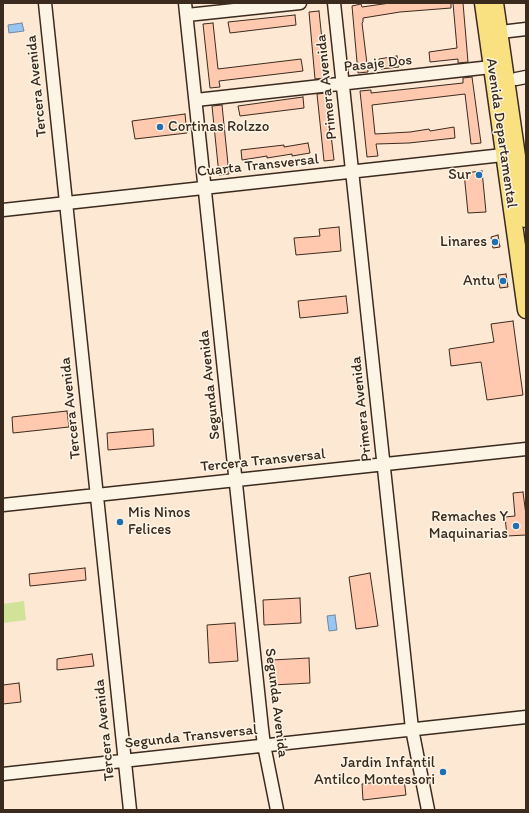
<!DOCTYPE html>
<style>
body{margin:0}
#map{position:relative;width:529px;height:813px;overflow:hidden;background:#fde8d4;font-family:Itim,sans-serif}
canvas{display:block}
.frame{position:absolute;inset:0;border:4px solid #3b2a1e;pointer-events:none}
</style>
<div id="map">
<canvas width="529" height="813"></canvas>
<div class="frame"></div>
</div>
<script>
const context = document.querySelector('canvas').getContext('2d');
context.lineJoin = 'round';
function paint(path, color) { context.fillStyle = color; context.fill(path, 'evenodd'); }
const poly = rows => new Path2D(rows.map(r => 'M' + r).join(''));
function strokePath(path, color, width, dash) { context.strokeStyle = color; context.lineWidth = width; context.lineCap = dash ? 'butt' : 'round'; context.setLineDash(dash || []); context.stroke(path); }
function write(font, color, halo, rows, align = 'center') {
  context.font = font + ' Itim,sans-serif'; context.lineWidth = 3; context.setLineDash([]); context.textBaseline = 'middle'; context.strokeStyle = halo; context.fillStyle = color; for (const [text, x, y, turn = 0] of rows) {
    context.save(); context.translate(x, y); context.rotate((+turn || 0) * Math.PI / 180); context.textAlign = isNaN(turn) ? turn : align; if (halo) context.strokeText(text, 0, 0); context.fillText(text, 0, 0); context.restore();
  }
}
paint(poly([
 [24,601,26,620,3,623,3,604]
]), '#d1e398');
const water = poly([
 [22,23,24,31,9,33,8,25,22,23],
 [335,615,337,630,329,631,327,616,335,615]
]);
paint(water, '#98c5f2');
strokePath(water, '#73879d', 1);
const building = poly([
 [390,3,451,3,451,8,400,12,363,18,363,22,362,23,368,72,358,73,352,6,361,4,362,7,390,3],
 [453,3,463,3,468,62,458,63,458,59,430,62,429,52,457,48,453,3],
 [319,11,326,78,315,79,309,12,319,11],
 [295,15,296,25,230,33,228,22,295,15],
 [213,23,218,69,301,59,303,71,219,81,220,87,210,88,203,24,213,23],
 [397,56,399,67,381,69,379,59,397,56],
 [472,77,481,143,471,144,465,94,372,105,375,134,410,132,429,129,430,131,454,127,455,138,409,143,376,144,378,156,367,157,360,91,371,90,371,93,463,83,463,78,472,77],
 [326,93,334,160,324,161,317,94,326,93],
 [303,97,304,108,240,116,238,106,303,97],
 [222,105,229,174,219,175,212,106,222,105],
 [185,114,187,133,135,139,132,121,185,114],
 [308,143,310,153,292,156,292,154,267,158,267,156,242,160,241,150,284,145,284,147,308,143],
 [482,171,486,212,468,213,464,173,482,171],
 [339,227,341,251,296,255,294,238,320,236,319,229,339,227],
 [498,235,500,247,493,248,491,237,498,235],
 [506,274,508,287,500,288,498,275,506,274],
 [346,296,348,313,300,318,298,301,346,296],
 [513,321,523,395,487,400,481,362,451,366,449,349,494,342,491,324,513,321],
 [67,411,69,427,13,433,12,417,67,411],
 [153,429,154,446,108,450,107,433,153,429],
 [523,492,526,515,526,535,507,536,505,517,515,516,513,493,523,492],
 [85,568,86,580,30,586,29,574,85,568],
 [370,573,378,626,356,629,349,577,370,573],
 [300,598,301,623,264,625,263,600,300,598],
 [235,623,238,661,209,663,207,625,235,623],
 [92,654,94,666,57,670,57,659,92,654],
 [309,658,310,683,273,685,272,660,309,658],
 [19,683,21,702,3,704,3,685,19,683],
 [404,779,406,795,363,800,362,784,404,779]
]);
paint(building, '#fec9ae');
strokePath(building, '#3b2a1e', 1);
const minor = poly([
 [45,3,130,810],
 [185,3,262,729,264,745,277,810],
 [334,3,412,729,428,810],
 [187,15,300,3],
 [492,33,526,29],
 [516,79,526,77],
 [196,100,491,67],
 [3,210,512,154],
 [3,505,526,449],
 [3,774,526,717]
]);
const major = poly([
 [483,3,526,310],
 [495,3,526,219]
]);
strokePath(minor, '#3b2a1e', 15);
strokePath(major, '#3b2a1e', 19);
strokePath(minor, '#fcf5e5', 12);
strokePath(major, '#f9e181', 16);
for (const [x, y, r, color] of [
 [160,127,4,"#1f6fb2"],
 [479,175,4,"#1f6fb2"],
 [495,242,4,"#1f6fb2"],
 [503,281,4,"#1f6fb2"],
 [120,522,4,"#1f6fb2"],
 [516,526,4,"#1f6fb2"],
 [443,772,4,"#1f6fb2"]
]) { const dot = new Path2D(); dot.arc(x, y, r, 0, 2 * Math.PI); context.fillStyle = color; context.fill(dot); strokePath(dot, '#fcf5e5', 1.5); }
write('15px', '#3b2a1e', '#fcf5e5', [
 ["Pasaje Dos",378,64,-6],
 ["Tercera Avenida",37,86,-96],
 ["Primera Avenida",327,87,-96],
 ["Avenida Departamental",501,133,82],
 ["Cuarta Transversal",258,166,-6],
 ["Segunda Avenida",210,385,-96],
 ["Tercera Avenida",71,408,-96],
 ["Primera Avenida",362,409,-96],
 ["Tercera Transversal",263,461,-6],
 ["Segunda Avenida",276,703,83],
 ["Tercera Avenida",105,730,-96],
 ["Segunda Transversal",191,737,-6]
]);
write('15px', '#3b2a1e', '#fcf5e5', [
 ["Cortinas Rolzzo",168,127,"left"],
 ["Sur",471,175],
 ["Linares",487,242],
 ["Antu",495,281],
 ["Mis Ninos",128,513,"left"],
 ["Felices",128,530,"left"],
 ["Remaches Y",508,517],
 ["Maquinarias",508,534],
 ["Jardin Infantil",435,763],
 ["Antilco Montessori",435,780]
], 'right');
</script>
